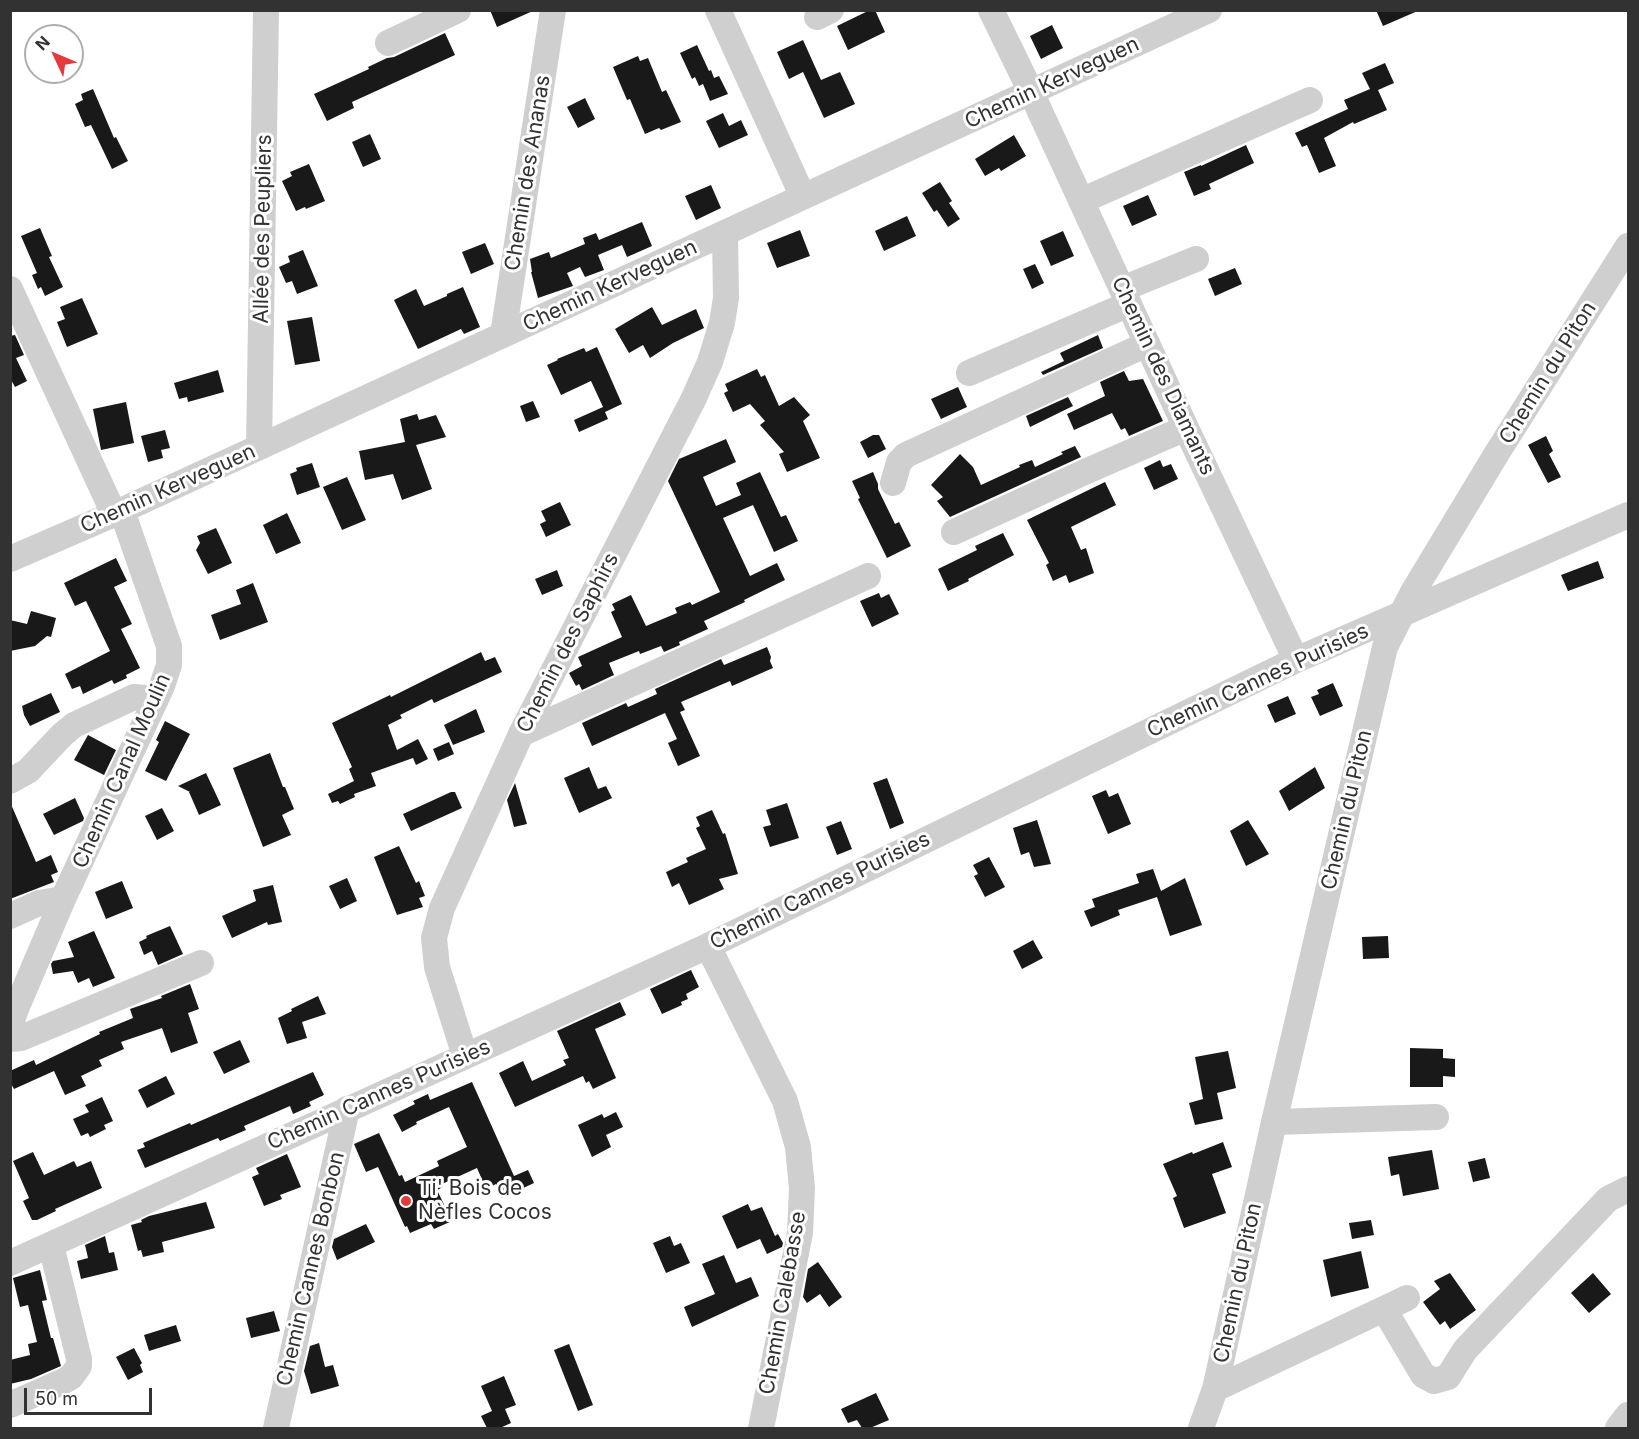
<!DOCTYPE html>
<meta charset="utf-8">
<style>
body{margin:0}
#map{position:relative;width:1639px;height:1439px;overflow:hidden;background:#fff;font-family:Inter,sans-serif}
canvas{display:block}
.frame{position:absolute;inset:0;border:12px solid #323232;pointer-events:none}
.north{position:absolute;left:24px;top:24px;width:60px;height:60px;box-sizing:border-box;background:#fff;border:2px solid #adadad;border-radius:50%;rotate:314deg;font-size:16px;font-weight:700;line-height:24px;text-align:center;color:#323232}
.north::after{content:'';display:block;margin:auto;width:21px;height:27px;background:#e43a3c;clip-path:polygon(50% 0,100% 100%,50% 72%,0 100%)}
.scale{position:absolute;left:24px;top:1388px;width:128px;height:27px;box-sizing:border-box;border:3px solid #323232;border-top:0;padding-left:8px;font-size:18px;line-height:21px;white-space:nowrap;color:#323232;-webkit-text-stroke:4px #fff;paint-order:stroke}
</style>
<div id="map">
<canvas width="1639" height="1439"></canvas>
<div class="frame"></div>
<div class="north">N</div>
<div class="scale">50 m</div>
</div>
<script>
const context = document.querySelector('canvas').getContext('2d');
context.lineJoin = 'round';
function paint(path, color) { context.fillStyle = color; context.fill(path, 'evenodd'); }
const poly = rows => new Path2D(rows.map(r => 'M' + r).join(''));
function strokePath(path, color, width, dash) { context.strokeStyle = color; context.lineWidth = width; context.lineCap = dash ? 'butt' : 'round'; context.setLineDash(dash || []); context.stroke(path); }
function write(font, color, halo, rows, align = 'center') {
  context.font = font + ' Inter,sans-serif'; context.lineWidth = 6; context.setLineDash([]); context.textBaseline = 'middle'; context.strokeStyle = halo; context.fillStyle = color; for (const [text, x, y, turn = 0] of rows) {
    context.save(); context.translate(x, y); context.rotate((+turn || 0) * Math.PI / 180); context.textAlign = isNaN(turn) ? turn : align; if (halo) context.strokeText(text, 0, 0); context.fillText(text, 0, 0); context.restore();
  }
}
paint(poly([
 [490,10,535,10,497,27],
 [870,10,875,10,885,32,848,50,837,26],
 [1376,10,1420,10,1383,26],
 [1052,25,1063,48,1041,59,1030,36],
 [445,33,455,55,352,102,354,108,327,121,314,94,369,69,368,67,387,58,394,57],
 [803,40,821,80,840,72,855,104,824,118,803,72,789,79,777,52],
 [697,45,709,71,711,70,714,78,719,76,728,94,710,101,703,84,699,86,695,77,692,79,680,53],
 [638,56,640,61,648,58,662,92,666,90,681,122,661,130,659,128,645,134,630,99,627,100,613,67],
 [1385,63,1394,83,1378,90,1387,110,1354,124,1353,122,1324,138,1336,166,1319,173,1307,145,1302,147,1295,133,1348,109,1344,100,1370,89,1362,73],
 [93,89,114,138,116,137,128,161,112,169,91,125,85,127,75,104,83,100,81,94],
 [585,98,595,119,578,128,567,107],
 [723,113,729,126,741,120,748,135,719,148,706,121],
 [370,134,381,159,363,167,352,142],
 [1014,135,1026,156,1001,171,999,168,985,176,975,159],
 [1246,145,1254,163,1209,184,1211,189,1194,196,1184,172,1201,165,1201,166],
 [309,164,325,201,306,209,305,207,296,211,282,181,292,176,290,172],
 [940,182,952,201,949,203,960,219,948,227,937,210,934,212,922,193],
 [711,185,721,208,696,220,685,196],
 [1148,195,1157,215,1132,226,1123,206],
 [907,216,916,236,884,251,875,231],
 [642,222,652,246,627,257,622,245,598,255,604,270,585,277,580,267,567,273,573,286,538,298,531,272,532,272,530,259,549,252,551,258,585,244,583,238,596,233,599,240],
 [40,228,52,256,49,257,63,287,45,296,41,287,38,289,32,275,37,273,21,236],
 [800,230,810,256,777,268,767,243],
 [1063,231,1074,256,1051,266,1040,241],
 [485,243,494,264,471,274,462,252],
 [303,250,318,286,297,294,292,281,286,283,279,267,290,262,288,256],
 [1035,264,1044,283,1032,289,1023,269],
 [1235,268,1242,284,1215,296,1208,279],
 [463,287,480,327,464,334,461,329,418,349,394,300,416,289,424,306,447,296,447,294],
 [82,298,98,334,67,347,57,322,65,319,60,307],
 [652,307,662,325,696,309,704,328,673,343,650,358,643,345,629,353,615,329],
 [312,317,320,361,295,365,287,321],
 [15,335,24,355,16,358,27,381,15,387,10,378,10,336],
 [1098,335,1103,348,1043,375,1041,372,1064,361,1060,353],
 [597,347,622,404,605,412,608,419,579,432,574,420,603,407,591,381,561,395,547,365,558,360,557,359,584,348,586,352],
 [757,369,761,377,765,375,779,406,794,397,810,415,803,421,820,458,787,472,779,454,784,452,760,425,765,421,750,404,733,412,724,393,728,391,725,384],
 [218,370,224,392,188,402,187,397,179,399,174,383],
 [1124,371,1129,381,1143,379,1163,421,1129,436,1125,428,1121,430,1112,413,1074,430,1067,414,1105,396,1100,382],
 [958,387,967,407,941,419,931,399],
 [1068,397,1073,406,1030,427,1026,416],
 [533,401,540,417,526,422,520,406],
 [126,402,134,443,101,450,93,409],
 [417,414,419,420,436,415,446,437,416,445,432,489,402,500,393,474,365,480,359,451,405,442,400,419],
 [165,430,170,448,161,450,163,458,148,462,141,436],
 [873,435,879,435,886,449,868,458,860,442],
 [1546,436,1553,451,1549,454,1561,477,1548,483,1528,445],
 [726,439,736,462,703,477,716,506,741,495,736,483,760,472,781,517,786,515,798,541,774,552,753,505,723,518,750,576,777,563,785,580,744,600,745,602,704,621,708,629,679,642,680,645,664,652,661,646,640,654,639,651,609,663,614,675,582,690,579,684,576,686,569,673,582,666,578,657,622,637,611,612,615,610,612,604,631,595,646,626,677,613,675,608,690,602,692,605,720,592,668,481,679,459],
 [1075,446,1081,457,950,517,937,501,943,497,931,485,960,454,973,467,981,485,1020,467,1019,465,1032,460,1035,467,1063,454,1061,452],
 [1160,460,1163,467,1171,464,1178,479,1154,490,1144,468],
 [312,463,320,487,297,495,290,474,297,471,296,468],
 [873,472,878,484,878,489,895,524,899,522,911,546,887,558,858,499,860,498,852,481],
 [347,477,366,520,342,530,323,487],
 [1105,482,1116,505,1071,527,1081,550,1086,548,1094,573,1069,583,1066,575,1053,581,1046,565,1049,563,1027,520],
 [560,502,571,525,546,537,540,524,546,521,541,511],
 [287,513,301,543,276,554,263,525],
 [216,528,232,563,208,574,196,550,200,543,197,536],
 [1003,533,1014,555,968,579,969,581,948,591,938,569,977,550,975,546],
 [116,558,127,581,114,587,132,624,121,629,140,668,126,675,127,678,114,684,112,680,83,694,80,686,72,689,65,674,110,651,86,601,75,606,64,583],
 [1598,561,1604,578,1568,591,1561,575],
 [557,570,563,586,542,595,535,579],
 [253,583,268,622,220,640,211,615,241,604,236,590],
 [879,593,881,598,889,594,899,614,872,627,860,601],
 [31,611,56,618,51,637,47,636,35,646,10,651,10,620,27,624],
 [767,647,771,657,770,661,773,668,732,686,730,681,681,702,685,710,680,712,700,756,678,766,668,743,677,739,665,713,592,746,582,723,626,703,628,707,657,694,655,689,721,659,724,665],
 [481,652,485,661,495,657,502,672,434,703,432,699,400,715,402,718,388,725,397,750,418,739,428,759,416,765,413,758,371,773,376,786,354,794,355,797,340,804,338,801,332,803,328,794,354,781,349,769,352,767,332,723,390,695,391,697],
 [1333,683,1343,706,1320,716,1311,697,1319,694,1317,690],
 [51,693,60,712,30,726,24,715,22,706],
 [1288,696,1296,714,1275,723,1267,705],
 [476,709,485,732,453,745,444,725],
 [165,721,190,734,166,781,145,771,159,742,156,740],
 [88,735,116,750,104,775,74,760],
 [449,742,454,754,438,761,433,749],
 [270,753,283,787,285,787,294,809,282,815,291,835,263,847,233,768],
 [589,767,598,789,606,786,612,798,579,813,564,778],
 [1315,767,1325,788,1289,811,1279,791],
 [206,773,221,805,199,815,189,792,190,792,178,786],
 [887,778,904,823,890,829,873,783],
 [515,783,527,824,514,827,507,800],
 [1106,790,1109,797,1118,793,1131,824,1108,834,1092,796],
 [451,792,455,792,462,808,411,831,403,814],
 [75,798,84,818,83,821,54,835,43,814],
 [10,802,36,862,51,855,58,872,51,875,54,882,10,899],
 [787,803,799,838,770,847,763,827,771,825,766,810],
 [162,808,174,831,157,840,145,816],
 [712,810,723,834,725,833,738,874,719,879,724,889,689,905,679,883,672,887,666,872,688,862,686,858,706,849,696,828,700,826,696,817],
 [1037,820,1051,864,1034,867,1029,852,1021,855,1013,828],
 [1248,820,1269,854,1246,866,1230,831],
 [841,821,852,849,837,855,826,827],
 [399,846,416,883,419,881,425,896,419,898,423,907,397,915,374,857],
 [989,857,1005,887,985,897,974,876,978,874,973,865],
 [1153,869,1161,891,1185,878,1202,925,1170,936,1157,897,1118,910,1120,915,1091,927,1084,911,1095,907,1092,899,1139,883,1136,874],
 [347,878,357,901,340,909,329,886],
 [122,881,133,908,106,919,95,892],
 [273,885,282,922,268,925,267,922,232,938,222,916,256,901,253,890],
 [170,926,183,954,158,965,152,951,144,955,139,942,147,938,146,936],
 [94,931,115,978,93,987,89,978,78,983,73,971,53,974,51,964,53,961,74,957,68,942],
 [1388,936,1389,958,1363,959,1362,937],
 [1033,940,1043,958,1022,969,1013,951],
 [691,970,699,987,686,994,688,999,681,1002,682,1005,662,1014,650,989],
 [190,984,199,1009,188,1013,198,1043,171,1053,162,1028,121,1042,124,1049,99,1060,102,1066,81,1076,86,1086,65,1095,54,1071,14,1089,10,1082,10,1071,34,1060,36,1065,100,1034,99,1032,133,1018,130,1009,162,998,161,996],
 [318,996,326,1014,302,1022,307,1038,287,1044,278,1018,292,1011,291,1009],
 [620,1002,626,1015,595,1029,616,1078,593,1089,589,1081,586,1083,583,1076,515,1107,499,1073,523,1061,532,1081,566,1065,563,1060,569,1058,557,1031],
 [240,1040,250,1062,224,1074,213,1052],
 [1410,1048,1443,1049,1443,1058,1455,1059,1455,1077,1443,1076,1443,1087,1410,1087],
 [1228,1051,1236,1088,1217,1093,1223,1119,1195,1125,1189,1103,1203,1099,1195,1057],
 [313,1072,324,1095,309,1102,311,1106,293,1114,290,1106,244,1126,246,1130,220,1141,218,1138,145,1168,137,1150,145,1147,143,1143,190,1123,191,1125],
 [166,1076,175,1094,147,1108,138,1090],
 [472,1082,514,1176,528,1170,534,1183,502,1198,496,1184,486,1189,477,1168,442,1184,443,1187,437,1190,452,1221,434,1229,431,1224,410,1233,407,1226,405,1227,378,1167,366,1172,354,1144,379,1133,399,1176,402,1175,405,1182,439,1166,437,1161,467,1147,449,1107,416,1122,417,1124,402,1132,393,1115,415,1104,413,1101,428,1094,430,1100],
 [102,1097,113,1121,104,1125,106,1129,90,1137,88,1133,81,1136,73,1119,89,1112,85,1105],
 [616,1112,623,1127,606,1135,611,1147,592,1157,578,1125,602,1114,604,1118],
 [1223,1142,1232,1167,1212,1174,1226,1213,1184,1228,1173,1198,1177,1196,1163,1164,1192,1152,1193,1154],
 [1432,1150,1439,1189,1403,1196,1399,1174,1391,1176,1388,1157],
 [33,1152,44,1175,74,1161,77,1167,91,1161,102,1188,55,1209,56,1211,37,1220,32,1220,23,1201,29,1198,13,1161],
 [287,1154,301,1187,280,1195,282,1199,264,1206,252,1177,259,1174,256,1168],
 [1485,1158,1490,1178,1473,1182,1468,1162],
 [206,1202,215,1228,162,1242,164,1252,143,1257,141,1250,138,1251,131,1225,142,1222,141,1220,149,1216],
 [748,1204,751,1211,762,1207,775,1236,778,1234,783,1243,782,1247,767,1254,760,1239,737,1249,722,1216],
 [1371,1220,1374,1235,1352,1239,1349,1223],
 [366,1224,375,1242,337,1260,332,1247,334,1239],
 [105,1236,109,1253,114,1252,118,1270,81,1279,77,1261,88,1258,85,1245],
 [670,1236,674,1246,681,1243,690,1263,666,1273,653,1243],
 [1361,1251,1369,1288,1331,1297,1323,1260],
 [724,1255,736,1283,751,1277,759,1296,692,1327,684,1307,715,1294,702,1264],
 [818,1262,842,1297,829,1307,820,1294,807,1303,803,1297,808,1269],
 [40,1270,47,1300,42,1301,51,1338,53,1338,61,1366,31,1379,10,1384,10,1360,30,1355,28,1344,37,1342,28,1305,20,1307,13,1278],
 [1450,1273,1476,1310,1450,1329,1445,1321,1440,1325,1423,1302,1440,1289,1434,1281],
 [1593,1273,1611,1294,1589,1313,1571,1293],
 [274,1311,280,1331,251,1338,246,1318],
 [176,1325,181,1341,149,1351,144,1335],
 [319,1343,325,1367,333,1365,339,1386,311,1394,304,1371,310,1346],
 [569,1344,593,1405,578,1411,554,1350],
 [134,1348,142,1363,140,1365,143,1372,128,1380,116,1357],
 [504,1376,516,1405,505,1409,511,1423,500,1428,487,1428,481,1416,492,1411,481,1386],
 [876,1393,889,1420,870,1428,862,1428,857,1420,848,1423,841,1409]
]), '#191919');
strokePath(poly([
 [718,10,803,197],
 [991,10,1031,92,1186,428,1296,660],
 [817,17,831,10],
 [388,43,458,10],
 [1081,201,1310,100],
 [10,289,114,514],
 [1122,289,1196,259],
 [503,335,553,10],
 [969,373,1129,304],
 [259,447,266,10],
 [893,483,899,462,906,455,1147,344],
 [954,532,1087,471,1186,428],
 [10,559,114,514,1209,10],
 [521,734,868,576],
 [10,781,28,771,62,735,74,725,134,697,156,699],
 [10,916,39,903,63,899],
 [708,946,785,1101,798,1147,802,1188,800,1233,761,1428],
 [10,1026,16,1009,63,899,162,686,169,665,169,646,122,511],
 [10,1039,21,1038,201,963],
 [465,1056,437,967,434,938,442,908,521,734,693,400,710,362,722,323,726,298,725,233],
 [1274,1122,1436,1117],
 [10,1263,708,946,1296,660,1628,515],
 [1384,1309,1423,1375,1434,1381,1448,1377,1465,1350,1608,1199,1628,1189],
 [1215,1389,1407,1298],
 [10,1405,64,1381,71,1377,79,1366,79,1359,51,1245],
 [276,1428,347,1109],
 [1201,1428,1215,1389,1274,1122,1385,647,1413,592,1497,453,1628,246],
 [1618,1428,1628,1415]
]), '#cfcfcf', 26);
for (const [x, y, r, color] of [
 [406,1201,6,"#e43a3c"]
]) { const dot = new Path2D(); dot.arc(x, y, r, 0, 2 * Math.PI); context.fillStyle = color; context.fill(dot); strokePath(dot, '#fff', 2); }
write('21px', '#323232', '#fff', [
 ["Chemin Kerveguen",1052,83,-25],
 ["Chemin des Ananas",528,173,-81],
 ["Allée des Peupliers",263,229,-89],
 ["Chemin Kerveguen",610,286,-25],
 ["Chemin du Piton",1548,373,-58],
 ["Chemin des Diamants",1163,376,65],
 ["Chemin Kerveguen",168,489,-24],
 ["Chemin des Saphirs",568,643,-63],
 ["Chemin Cannes Purisies",1258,681,-25],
 ["Chemin Canal Moulin",122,771,-66],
 ["Chemin du Piton",1347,810,-77],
 ["Chemin Cannes Purisies",820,891,-26],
 ["Chemin Cannes Purisies",379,1095,-24],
 ["Chemin Cannes Bonbon",311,1269,-77],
 ["Chemin du Piton",1238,1283,-78],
 ["Chemin Calebasse",783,1303,-80]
]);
write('21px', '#323232', '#fff', [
 ["Ti' Bois de",418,1189],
 ["Nèfles Cocos",418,1213]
], 'left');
</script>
